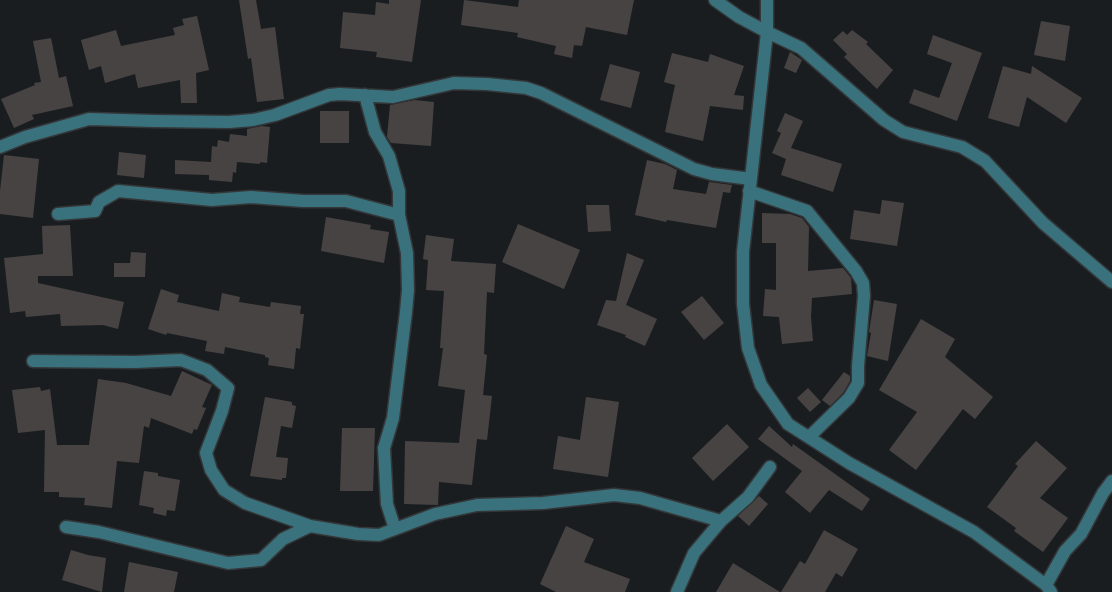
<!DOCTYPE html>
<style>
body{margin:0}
canvas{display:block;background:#1a1d20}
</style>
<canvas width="1112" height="592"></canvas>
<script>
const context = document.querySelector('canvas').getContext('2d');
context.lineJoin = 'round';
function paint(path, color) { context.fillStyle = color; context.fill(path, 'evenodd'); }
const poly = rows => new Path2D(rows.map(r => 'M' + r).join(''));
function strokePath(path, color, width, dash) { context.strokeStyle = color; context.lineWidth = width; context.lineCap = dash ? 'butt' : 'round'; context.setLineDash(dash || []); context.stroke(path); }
paint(poly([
 [239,0,256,0,261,29,275,27,284,99,257,102,251,58,248,59],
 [389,0,421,0,412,62,376,57,377,52,340,48,343,12,375,15,376,2,389,4],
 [464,0,518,7,519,0,634,0,627,35,586,27,582,46,574,45,572,58,554,54,556,46,517,37,518,33,461,25],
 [197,16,209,70,196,73,197,103,181,103,180,80,138,88,135,74,105,83,101,66,89,70,81,40,116,30,121,46,175,35,173,28,184,25,182,19],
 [1041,21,1070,26,1065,61,1034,55],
 [852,30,868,42,866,44,893,70,877,89,844,57,847,54,833,40,843,31,847,35],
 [933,35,982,53,957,121,909,103,914,89,939,98,952,63,927,54],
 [51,38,59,78,66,76,73,106,32,115,34,119,14,128,1,99,35,85,34,83,41,82,33,41],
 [790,52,802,60,796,73,784,68],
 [672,53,708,62,710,54,744,66,734,95,744,96,743,110,710,106,703,141,665,132,675,85,664,82],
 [610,64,640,72,631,108,600,100],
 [1003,66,1031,74,1032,66,1082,98,1066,123,1027,97,1019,127,988,118],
 [415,100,434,102,431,146,391,143,387,137,390,105],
 [320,111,349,111,349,143,320,143],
 [785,113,803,121,791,148,842,164,833,192,781,175,786,159,772,153,781,133,777,131],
 [262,126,270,127,267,163,260,162,260,164,237,162,236,173,233,172,232,182,209,180,209,175,175,174,175,160,211,162,212,146,217,147,218,140,229,142,230,134,247,136,247,129],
 [119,152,146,155,144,178,117,175],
 [4,155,39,159,33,218,0,214,0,191],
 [647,160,665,164,677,170,673,189,706,194,709,182,732,185,730,193,723,192,716,228,667,220,666,222,635,215],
 [882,200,904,203,897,246,850,239,854,210,880,214],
 [586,205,609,205,611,231,588,232],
 [762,213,790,214,802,218,809,227,808,271,843,268,851,278,852,294,812,298,811,317,813,341,782,344,779,317,763,316,765,289,776,290,776,243,762,243],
 [326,217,371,225,370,229,389,232,384,263,321,251],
 [518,224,580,250,564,289,502,262],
 [70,225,73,276,38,276,38,283,124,302,118,329,103,325,61,326,60,314,26,317,25,311,10,313,4,258,43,254,42,226],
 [426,235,454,239,451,261,496,264,494,293,487,292,484,354,487,355,483,395,492,396,487,440,477,439,472,485,439,482,438,505,404,504,405,441,459,443,465,390,438,386,443,348,440,348,444,291,426,290,428,260,423,259],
 [131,252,146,253,145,277,114,277,114,263,130,263],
 [627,253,644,260,626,305,657,319,645,346,625,337,626,335,597,325,606,300,616,301],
 [161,289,179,295,177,302,219,311,222,293,240,297,239,302,270,307,271,302,301,306,300,314,304,314,300,349,296,348,294,369,268,365,269,358,265,357,265,355,225,347,224,354,205,351,207,341,167,333,166,335,148,329],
 [702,296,724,323,704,340,681,312],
 [874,300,897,304,888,361,867,356,871,333,869,332],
 [921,319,955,339,945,357,993,397,975,419,963,409,916,470,889,450,917,412,879,390],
 [182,371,212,385,202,407,206,408,197,430,194,429,192,434,151,418,149,428,144,426,139,463,117,461,112,508,84,505,85,498,59,497,59,492,44,492,45,430,18,433,12,390,40,387,41,391,50,389,57,445,89,445,98,379,126,383,171,396],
 [844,372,850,376,850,381,843,393,830,406,822,400],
 [808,388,821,402,810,412,797,398],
 [265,397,292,402,292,405,296,406,292,428,281,426,276,457,288,458,286,478,282,478,282,480,250,476],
 [586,397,619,402,608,477,553,469,558,436,580,440],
 [727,424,749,447,713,481,692,458],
 [769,426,792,447,793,444,870,499,862,511,829,490,810,513,785,492,802,471,758,439],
 [342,428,375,428,373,491,340,491],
 [1036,441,1067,468,1040,498,1068,518,1043,552,1014,531,1016,528,987,507,1018,466,1015,464],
 [144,471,158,473,158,476,180,480,175,511,167,510,166,516,153,513,154,508,139,505],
 [759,496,768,504,749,526,738,516],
 [566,526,594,539,584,562,630,579,625,592,556,592,540,584],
 [824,530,858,549,842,577,836,573,825,592,781,592,800,561,805,564],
 [71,550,88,555,106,558,102,592,62,580],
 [129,562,178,572,174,592,124,592],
 [733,563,780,592,716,592]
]), '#474342');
const minor = poly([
 [715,0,739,17,767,32,801,48,884,120,903,132,962,147,985,161,1043,223,1112,282],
 [767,0,767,32,743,252,743,304,748,348,761,385,788,424,849,463,974,532,1046,585,1051,592],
 [365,95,375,132,389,156,399,191,399,215,407,253,408,290,406,312,393,418,384,448,387,504,395,529],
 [0,147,25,137,89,119,154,121,229,122,253,120,275,115,329,95,340,94,393,97,454,83,487,84,526,88,541,93,694,169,712,174,751,179],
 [749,191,807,211,856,271,863,283,864,296,858,366,858,383,849,398,809,437],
 [58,214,95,211,99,202,118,191,212,200,251,197,303,201,346,201,399,215],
 [33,361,135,362,181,360,207,370,228,388,222,411,206,453,211,470,224,490,245,503,310,526],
 [66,527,99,532,228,563,261,560,283,539,310,526,358,534,379,535,435,514,477,505,543,503,614,495,640,498,721,521],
 [1046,585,1065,551,1081,534,1103,493,1112,481],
 [677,592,694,553,721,521,748,497,770,467]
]);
strokePath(minor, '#343739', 15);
strokePath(minor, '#39727c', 12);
</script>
